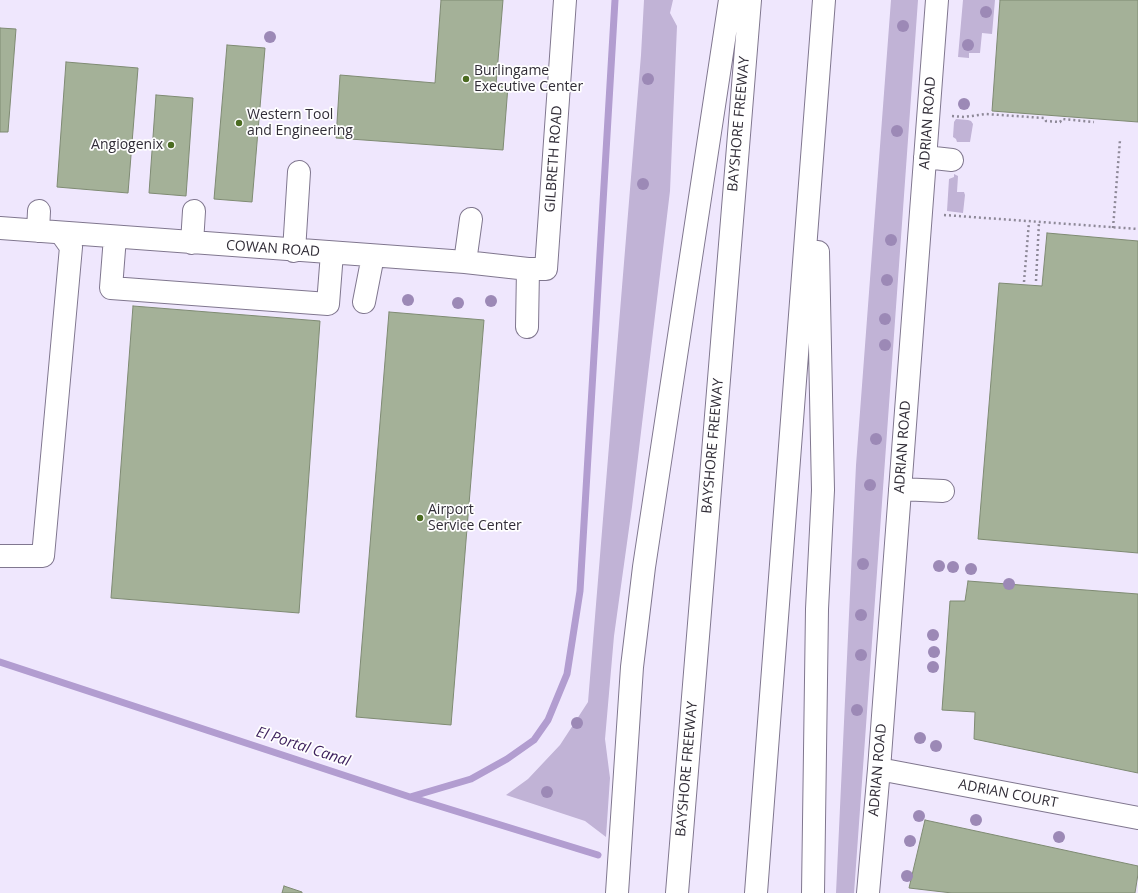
<!DOCTYPE html>
<style>
body{margin:0}
canvas{display:block;background:#efe7fd}
</style>
<canvas width="1138" height="893"></canvas>
<script>
const context = document.querySelector('canvas').getContext('2d');
context.lineJoin = 'round';
function paint(path, color) { context.fillStyle = color; context.fill(path, 'evenodd'); }
const poly = rows => new Path2D(rows.map(r => 'M' + r).join(''));
function strokePath(path, color, width, dash) { context.strokeStyle = color; context.lineWidth = width; context.lineCap = dash ? 'butt' : 'round'; context.setLineDash(dash || []); context.stroke(path); }
function write(font, color, halo, rows, align = 'center') {
  context.font = font + ' "Open Sans",sans-serif'; context.lineWidth = 3.5; context.setLineDash([]); context.textBaseline = 'middle'; context.strokeStyle = halo; context.fillStyle = color; for (const [text, x, y, turn = 0] of rows) {
    context.save(); context.translate(x, y); context.rotate((+turn || 0) * Math.PI / 180); context.textAlign = isNaN(turn) ? turn : align; if (halo) context.strokeText(text, 0, 0); context.fillText(text, 0, 0); context.restore();
  }
}
paint(poly([
 [644,0,673,0,670,13,677,26,670,191,632,507,614,636,605,739,610,778,606,837,585,821,506,795,528,779,560,745,588,702,641,55],
 [891,0,918,0,854,893,836,893,856,465],
 [963,0,995,0,992,34,982,33,980,53,969,53,969,58,958,57],
 [956,119,968,120,971,121,973,124,970,142,957,142,956,139,953,137,954,122],
 [954,174,958,176,957,192,964,192,965,195,963,213,947,211,949,179,954,177]
]), '#c1b3d6');
strokePath(poly([
 [0,662,410,797,598,855],
 [410,797,471,779,507,759,534,740,548,720,567,674,580,591,615,0]
]), '#b29dd0', 7);
const building = poly([
 [441,0,503,0,496,85,508,86,503,150,336,138,340,75,435,83,441,0],
 [1000,0,1138,0,1138,122,992,111,1000,0],
 [0,28,16,29,8,132,0,132,0,28],
 [227,45,265,48,252,202,214,199,227,45],
 [66,62,138,68,128,193,57,187,66,62],
 [156,95,193,98,186,196,149,193,156,95],
 [1047,233,1138,241,1138,553,978,539,999,283,1042,286,1047,233],
 [133,306,320,321,299,613,111,598,133,306],
 [389,312,484,320,451,725,356,717,389,312],
 [968,581,1138,594,1138,773,974,739,975,712,942,710,950,601,965,601,968,581],
 [925,820,1138,866,1138,874,1135,893,952,893,909,888,925,820],
 [284,886,302,892,302,893,282,893,284,886]
]);
paint(building, '#a4b198');
strokePath(building, '#7f8b73', 1);
const minor = poly([
 [925,157,952,160],
 [0,228,465,262,528,269,546,269,565,0],
 [38,231,39,211],
 [115,237,111,288,328,304,332,253],
 [192,243,194,211],
 [294,251,299,172],
 [465,262,471,219],
 [364,302,373,256],
 [527,327,528,269],
 [900,489,943,491],
 [0,556,43,556,71,247,61,233],
 [879,769,1138,818],
 [868,893,879,769,937,0]
]);
const highway = poly([
 [617,893,632,667,644,567,730,0],
 [677,893,750,0],
 [756,893,824,0],
 [813,893,817,609,823,490,818,252]
]);
strokePath(minor, '#80778f', 24);
strokePath(highway, '#80778f', 24);
strokePath(poly([
 [952,116,964,117,986,114,1044,118,1046,121,1060,122,1062,119,1094,122],
 [944,215,1138,229],
 [1113,228,1120,140],
 [1036,281,1039,222],
 [1024,282,1029,222]
]), '#8e8998', 2.5, [2, 3]);
strokePath(minor, '#fff', 22);
strokePath(highway, '#fff', 22);
context.fillStyle = '#9c89b6';
for (const [x, y] of [
 [986,12],
 [903,26],
 [270,37],
 [968,45],
 [648,79],
 [964,104],
 [897,131],
 [643,184],
 [891,240],
 [887,280],
 [408,300],
 [491,301],
 [458,303],
 [885,319],
 [885,345],
 [876,439],
 [870,485],
 [863,564],
 [939,566],
 [953,567],
 [971,569],
 [1009,584],
 [861,615],
 [933,635],
 [934,652],
 [861,655],
 [933,667],
 [857,710],
 [577,723],
 [920,738],
 [936,746],
 [547,792],
 [919,816],
 [976,820],
 [1059,837],
 [910,841],
 [907,876]
]) { context.beginPath(); context.arc(x, y, 6, 0, 2 * Math.PI); context.fill(); }
for (const [x, y, r, color] of [
 [466,79,4,"#4b6b21"],
 [239,123,4,"#4b6b21"],
 [171,145,4,"#4b6b21"],
 [420,518,4,"#4b6b21"]
]) { const dot = new Path2D(); dot.arc(x, y, r, 0, 2 * Math.PI); context.fillStyle = color; context.fill(dot); strokePath(dot, '#fff', 1.5); }
write('14px', '#312d37', '#fff', [
 ["Burlingame",474,71],
 ["Executive Center",474,87],
 ["Western Tool",247,115],
 ["and Engineering",247,131],
 ["Angiogenix",163,145,"right"],
 ["Airport",428,510],
 ["Service Center",428,526]
], 'left');
write('14px', '#312d37', '#fff', [
 ["ADRIAN ROAD",928,123,-86],
 ["BAYSHORE FREEWAY",739,124,-85],
 ["GILBRETH ROAD",554,159,-86],
 ["COWAN ROAD",273,249,4],
 ["BAYSHORE FREEWAY",713,446,-85],
 ["ADRIAN ROAD",903,447,-86],
 ["BAYSHORE FREEWAY",687,769,-85],
 ["ADRIAN ROAD",878,770,-85],
 ["ADRIAN COURT",1008,794,11]
]);
write('italic 15px', '#3c1f5c', '#fff', [
 ["El Portal Canal",303,747,18]
]);
</script>
